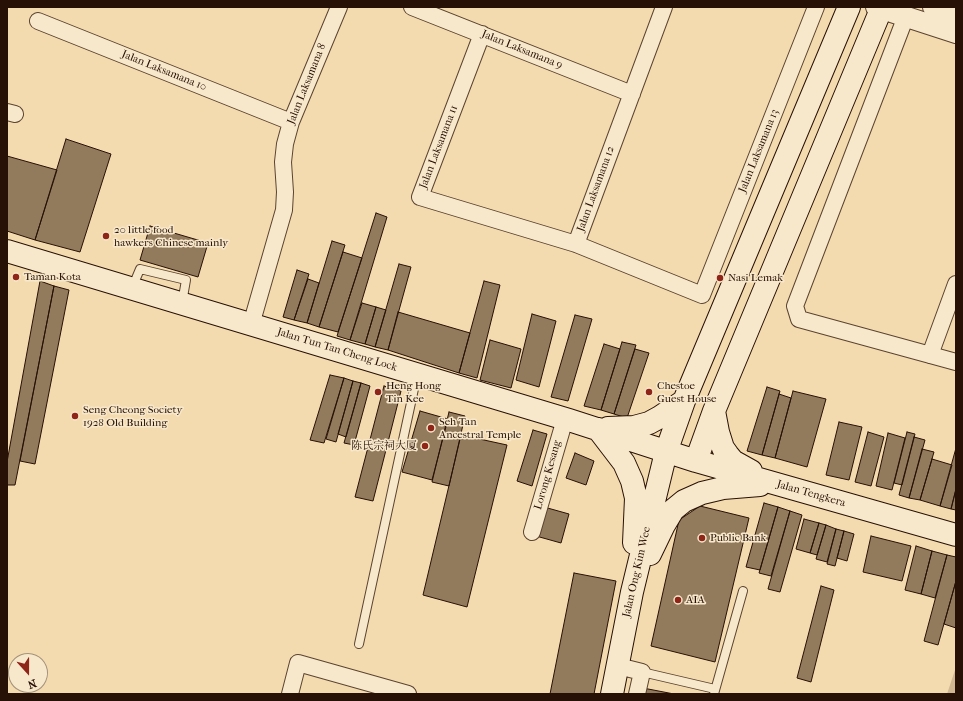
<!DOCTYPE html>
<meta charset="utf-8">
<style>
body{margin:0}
#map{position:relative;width:963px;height:701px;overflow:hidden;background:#f4dbaf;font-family:"IM FELL French Canon",serif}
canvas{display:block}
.frame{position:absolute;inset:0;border:8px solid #271005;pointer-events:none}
.north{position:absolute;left:8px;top:653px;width:40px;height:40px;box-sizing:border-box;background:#f8e8cb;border:1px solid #a4927c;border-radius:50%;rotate:159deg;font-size:11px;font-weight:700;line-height:16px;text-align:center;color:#271005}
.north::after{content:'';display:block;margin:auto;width:14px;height:18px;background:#8f2418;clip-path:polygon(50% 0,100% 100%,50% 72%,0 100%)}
</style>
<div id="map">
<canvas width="963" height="701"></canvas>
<div class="frame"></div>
<div class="north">N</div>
</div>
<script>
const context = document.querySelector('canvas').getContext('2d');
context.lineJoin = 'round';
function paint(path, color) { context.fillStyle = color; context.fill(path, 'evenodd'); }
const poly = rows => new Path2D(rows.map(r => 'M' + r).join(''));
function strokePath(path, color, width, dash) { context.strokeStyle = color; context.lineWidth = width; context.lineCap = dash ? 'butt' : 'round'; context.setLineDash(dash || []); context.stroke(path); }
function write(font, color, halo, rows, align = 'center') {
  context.font = font + ' "IM FELL French Canon","Noto Serif SC",serif'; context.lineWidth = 3; context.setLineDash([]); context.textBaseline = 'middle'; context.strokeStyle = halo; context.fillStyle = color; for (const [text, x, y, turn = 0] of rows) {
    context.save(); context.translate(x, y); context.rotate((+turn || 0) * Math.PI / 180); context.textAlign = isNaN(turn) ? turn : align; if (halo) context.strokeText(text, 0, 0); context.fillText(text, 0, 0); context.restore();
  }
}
paint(poly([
 [956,667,956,694,947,694]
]), '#d1b892');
const building = poly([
 [66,139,111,154,80,252,35,240,66,139],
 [7,156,57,170,35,240,7,231,7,156],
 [376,213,387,217,350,340,337,336,376,213],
 [150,226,208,243,198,277,140,260,150,226],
 [332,241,345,245,319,327,307,323,332,241],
 [343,252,362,258,338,332,319,327,343,252],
 [399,264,411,267,388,350,375,347,399,264],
 [297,270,309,274,294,320,283,317,297,270],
 [308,279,319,283,307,323,294,320,308,279],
 [40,281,54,286,15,485,7,485,7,462,40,281],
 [484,281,500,285,477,378,459,373,484,281],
 [54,286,69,290,35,464,20,461,54,286],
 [362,303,376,307,365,344,350,340,362,303],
 [376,307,386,310,375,347,365,344,376,307],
 [398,312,470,333,459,373,388,350,398,312],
 [532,314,556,321,539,387,516,380,532,314],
 [575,315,592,319,568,401,551,397,575,315],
 [490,340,521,349,511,388,480,380,490,340],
 [622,342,636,345,614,414,601,410,622,342],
 [604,344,620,349,601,410,584,406,604,344],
 [635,349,649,353,627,418,614,414,635,349],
 [330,375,344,378,324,443,310,440,330,375],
 [344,378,353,381,336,442,326,439,344,378],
 [353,381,361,383,346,437,338,434,353,381],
 [361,383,370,386,354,445,344,443,361,383],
 [384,386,401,391,373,501,355,497,384,386],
 [767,387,780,391,762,455,747,451,767,387],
 [793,391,826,399,807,467,775,458,793,391],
 [779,394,791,398,775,458,762,455,779,394],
 [420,411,448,419,432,480,402,472,420,411],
 [449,412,465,416,449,486,432,482,449,412],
 [839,422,862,427,849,480,826,475,839,422],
 [533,430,547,434,532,486,517,481,533,430],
 [868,432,884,437,871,486,855,482,868,432],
 [907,432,915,434,902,485,894,483,907,432],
 [888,433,905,438,892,490,876,486,888,433],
 [461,435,507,445,467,607,423,595,461,435],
 [914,437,925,440,909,498,899,495,914,437],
 [956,448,956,489,951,509,940,506,956,448],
 [922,449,934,452,920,500,909,498,922,449],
 [575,453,594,461,586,485,566,478,575,453],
 [932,459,952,465,940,506,920,500,932,459],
 [956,489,956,510,951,509,956,489],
 [764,503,778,507,760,570,746,567,764,503],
 [700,506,749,518,715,662,651,646,679,520,700,506],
 [544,507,569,514,561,543,536,536,544,507],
 [778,507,790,511,771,576,759,573,778,507],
 [790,511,802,515,780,592,768,589,790,511],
 [804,519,819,523,810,553,796,549,804,519],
 [819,523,826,525,817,555,810,553,819,523],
 [826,525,836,529,827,562,816,559,826,525],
 [836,529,844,531,835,566,827,564,836,529],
 [844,531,854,534,847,561,837,558,844,531],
 [871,536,911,546,902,581,863,572,871,536],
 [916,546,932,551,921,594,905,590,916,546],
 [932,551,947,555,935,598,921,594,932,551],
 [947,555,956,557,956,581,938,645,924,641,947,555],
 [574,573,616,581,594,694,550,694,574,573],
 [956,581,956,628,944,624,956,581],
 [821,586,834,590,811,682,797,678,821,586],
 [643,688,674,694,642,694,643,688]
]);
paint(building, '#927a5d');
strokePath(building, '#271005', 1);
const service = poly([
 [132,288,140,269,186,280,182,303],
 [359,644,417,375],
 [642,672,715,689],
 [714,694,743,591]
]);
const minor = poly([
 [412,7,632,94],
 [906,16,795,306,799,319,956,362],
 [38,21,291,122],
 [482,34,420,197,576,244,702,295,816,7],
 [7,112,15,114],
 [576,244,664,7],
 [251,325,284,210,285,192,283,162,285,144,291,122,339,7],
 [930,355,956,284],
 [532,532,565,419],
 [618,666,642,672,637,694],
 [290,694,298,663,408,694]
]);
const tertiary = poly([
 [876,7,956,33],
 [933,7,956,16]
]);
const secondary = poly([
 [7,251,569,420,696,461,956,535],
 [714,411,718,432,723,448,728,455,733,461,751,471],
 [608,428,634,427,649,423,660,417,684,401],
 [598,429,624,463,632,481,636,498,634,543],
 [696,461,714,411,882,7],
 [650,554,664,525,673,510,684,501,702,493,723,488,760,485],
 [612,694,632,592,666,452,684,401,849,7]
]);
strokePath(service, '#5a4330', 10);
strokePath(minor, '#5a4330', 18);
strokePath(tertiary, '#5a4330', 22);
strokePath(secondary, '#271005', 24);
strokePath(service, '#f8e8cb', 8);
strokePath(minor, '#f8e8cb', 16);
strokePath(tertiary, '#f8e8cb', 20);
strokePath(secondary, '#f8e8cb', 22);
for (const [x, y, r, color] of [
 [106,236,4,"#8f2418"],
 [16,277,4,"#8f2418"],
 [720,278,4,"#8f2418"],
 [378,392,4,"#8f2418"],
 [649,392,4,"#8f2418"],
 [75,416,4,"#8f2418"],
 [431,428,4,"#8f2418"],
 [425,446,4,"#8f2418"],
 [702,538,4,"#8f2418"],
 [678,600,4,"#8f2418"]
]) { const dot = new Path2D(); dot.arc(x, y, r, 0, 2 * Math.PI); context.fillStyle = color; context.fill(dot); strokePath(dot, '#f8e8cb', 1.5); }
write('11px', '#271005', '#f8e8cb', [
 ["Jalan Laksamana 9",522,50,22],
 ["Jalan Laksamana 10",164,71,22],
 ["Jalan Laksamana 8",307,84,-68],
 ["Jalan Laksamana 11",439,147,-69],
 ["Jalan Laksamana 13",759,151,-68],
 ["Jalan Laksamana 12",596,189,-70],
 ["Jalan Tun Tan Cheng Lock",337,350,17],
 ["Lorong Kesang",548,475,-74],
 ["Jalan Tengkera",811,494,16],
 ["Jalan Ong Kim Wee",637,572,-77]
]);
write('11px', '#271005', '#f8e8cb', [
 ["20 little food",114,230],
 ["hawkers Chinese mainly",114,243],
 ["Taman Kota",24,277],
 ["Nasi Lemak",728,278],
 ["Heng Hong",386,386],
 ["Tin Kee",386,399],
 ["Chestoe",657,386],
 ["Guest House",657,399],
 ["Seng Cheong Society",83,410],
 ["1928 Old Building",83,423],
 ["Seh Tan",439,422],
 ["Ancestral Temple",439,435],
 ["陈氏宗祠大厦",417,446,"right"],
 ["Public Bank",710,538],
 ["AIA",686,600]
], 'left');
</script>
